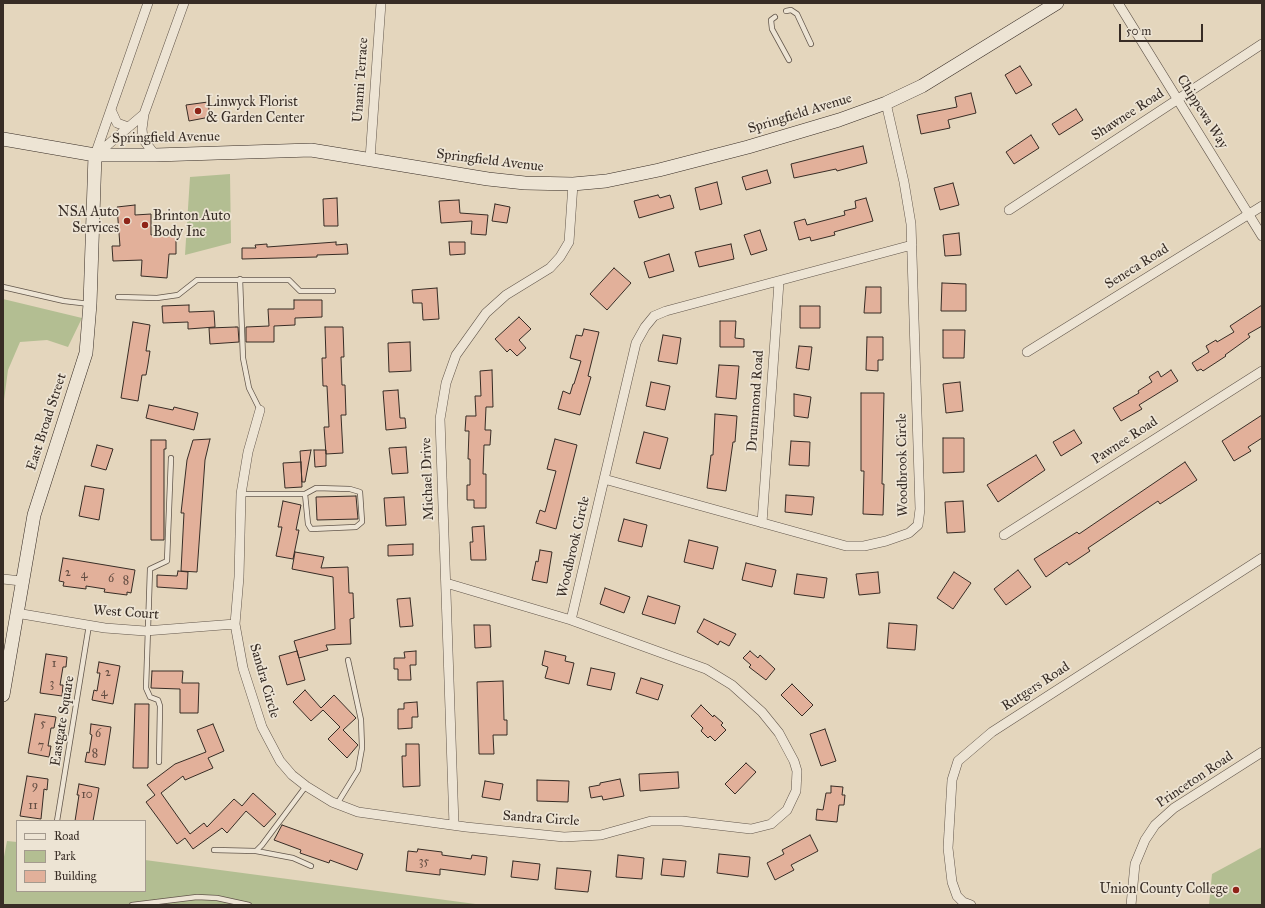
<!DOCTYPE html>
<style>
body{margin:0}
#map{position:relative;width:1265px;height:908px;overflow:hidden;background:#e4d6bd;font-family:"IM FELL Great Primer",serif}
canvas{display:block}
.frame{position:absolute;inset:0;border:4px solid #372c25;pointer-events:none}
.legend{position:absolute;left:16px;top:820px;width:130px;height:72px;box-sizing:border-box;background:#ede4d4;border:1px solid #a49a8e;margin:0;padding:5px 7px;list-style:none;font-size:12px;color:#372c25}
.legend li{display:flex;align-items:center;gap:8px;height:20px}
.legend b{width:20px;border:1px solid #a49a8e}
.scale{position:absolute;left:1119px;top:24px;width:84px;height:18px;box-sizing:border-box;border:2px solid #372c25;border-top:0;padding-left:5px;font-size:12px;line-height:14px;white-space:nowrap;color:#372c25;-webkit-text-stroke:3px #ede4d4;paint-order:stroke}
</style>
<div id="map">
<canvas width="1265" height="908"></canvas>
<div class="frame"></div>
<ul class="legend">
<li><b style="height:5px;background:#ede4d4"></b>Road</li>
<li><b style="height:11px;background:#b3be92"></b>Park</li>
<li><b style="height:11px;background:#e2b09a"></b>Building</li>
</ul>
<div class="scale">50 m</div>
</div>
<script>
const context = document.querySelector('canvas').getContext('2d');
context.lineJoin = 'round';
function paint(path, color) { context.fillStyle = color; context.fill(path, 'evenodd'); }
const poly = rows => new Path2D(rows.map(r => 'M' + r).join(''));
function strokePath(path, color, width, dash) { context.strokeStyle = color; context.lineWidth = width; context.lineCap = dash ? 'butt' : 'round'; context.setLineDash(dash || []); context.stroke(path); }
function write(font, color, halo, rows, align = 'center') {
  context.font = font + ' "IM FELL Great Primer",serif'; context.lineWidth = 3.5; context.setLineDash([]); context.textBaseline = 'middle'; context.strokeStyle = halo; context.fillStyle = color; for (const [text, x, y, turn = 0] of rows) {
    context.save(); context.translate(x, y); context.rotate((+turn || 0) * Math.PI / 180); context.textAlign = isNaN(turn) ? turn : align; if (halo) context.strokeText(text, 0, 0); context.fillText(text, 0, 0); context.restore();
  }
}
paint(poly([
 [230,174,231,243,185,255,190,177],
 [3,299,82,318,68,347,47,340,20,342,8,370,3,408],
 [7,841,17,842,17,891,145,891,145,860,483,905,3,905,3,862],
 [1262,847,1262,905,1209,905,1212,874]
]), '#b3be92');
const building = poly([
 [1020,66,1032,85,1016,94,1005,75,1020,66],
 [971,93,976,113,948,120,950,128,921,134,917,115,957,107,955,97,971,93],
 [208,102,210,117,189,121,186,105,208,102],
 [1076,109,1083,120,1059,135,1052,124,1076,109],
 [1031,135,1039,148,1014,164,1006,152,1031,135],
 [863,146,867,163,837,171,836,169,794,178,791,164,863,146],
 [767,170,771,183,746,190,742,177,767,170],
 [717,182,722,204,700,210,695,188,717,182],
 [953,183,959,205,940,210,934,188,953,183],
 [658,195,660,198,670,195,674,208,639,218,634,201,658,195],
 [337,198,338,226,324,226,323,199,337,198],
 [866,198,873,221,834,232,835,235,811,241,810,237,799,240,794,222,805,219,807,225,845,215,844,211,856,208,855,201,866,198],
 [459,200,460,213,488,215,486,235,471,234,472,221,441,223,439,201,459,200],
 [495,204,510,207,507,223,492,221,495,204],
 [135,205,135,215,151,214,151,235,176,235,176,254,169,254,167,278,141,276,142,260,113,261,112,246,120,246,117,207,135,205],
 [760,230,767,250,751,255,744,235,760,230],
 [959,233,961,255,945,256,943,235,959,233],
 [336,242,336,245,347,244,348,254,317,255,317,257,242,259,242,248,256,248,255,245,267,244,267,247,336,242],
 [449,242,465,242,465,254,450,255,449,242],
 [731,244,734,259,699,267,695,252,731,244],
 [669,254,674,271,649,278,644,262,669,254],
 [614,268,631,283,607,310,590,294,614,268],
 [942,283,966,284,966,311,941,311,942,283],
 [866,287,881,287,881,313,864,313,866,287],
 [437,288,439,319,423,320,422,303,413,303,412,290,437,288],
 [294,300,322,300,322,317,295,318,295,325,274,326,274,342,246,342,246,327,269,326,268,309,294,309,294,300],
 [189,305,189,312,214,311,215,327,188,329,188,322,163,323,162,306,189,305],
 [1262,305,1262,326,1248,334,1250,337,1225,355,1226,356,1203,371,1201,369,1197,371,1192,363,1209,352,1206,346,1216,340,1217,342,1234,332,1230,326,1262,305],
 [800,306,820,306,820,328,800,328,800,306],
 [519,317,531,329,519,340,526,348,517,356,510,349,507,352,495,339,519,317],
 [720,321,736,321,735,338,744,339,744,347,720,347,720,321],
 [133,322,150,325,146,351,150,351,148,364,146,375,142,375,138,401,121,398,133,322],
 [236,327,238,327,239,342,210,344,209,328,236,327],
 [325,327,343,327,344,357,341,357,342,385,345,385,346,415,341,415,343,453,326,454,324,427,329,427,327,386,323,386,322,358,326,358,325,327],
 [584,329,599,332,588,376,591,377,580,415,558,409,563,391,570,394,573,384,574,384,581,361,570,358,576,335,582,336,584,329],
 [943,330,965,330,964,358,943,358,943,330],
 [663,335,681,338,677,364,658,361,663,335],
 [867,337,883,337,883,360,878,360,878,371,866,370,867,337],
 [410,342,411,371,389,372,388,343,410,342],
 [799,346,812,347,809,370,796,368,799,346],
 [719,365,739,366,736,399,716,397,719,365],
 [492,370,493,407,486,407,485,430,491,430,490,445,484,445,483,474,486,474,486,508,474,508,474,500,467,500,467,485,470,485,470,459,468,459,469,431,465,431,466,416,476,416,475,396,481,396,480,371,492,370],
 [1171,370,1178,381,1139,405,1142,409,1121,421,1113,408,1139,393,1138,391,1152,382,1149,377,1158,371,1161,377,1171,370],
 [651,382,670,386,665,410,646,406,651,382],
 [960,382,963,411,946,413,943,384,960,382],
 [398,390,400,418,405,418,406,428,386,430,383,391,398,390],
 [861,393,884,393,882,484,884,484,883,515,863,514,864,471,861,471,861,393],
 [794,394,811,397,808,418,794,416,794,394],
 [149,405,173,410,174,407,198,413,194,430,146,418,149,405],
 [715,414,737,416,735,442,733,442,726,491,707,488,711,455,713,455,715,414],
 [1262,415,1262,438,1248,447,1251,451,1234,461,1222,441,1262,415],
 [1074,430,1082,443,1061,456,1053,442,1074,430],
 [644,432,668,438,660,469,636,463,644,432],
 [943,438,964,438,964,472,943,473,943,438],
 [210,439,205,460,197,572,181,571,184,513,181,513,187,460,193,440,210,439],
 [555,439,577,445,556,529,536,523,540,510,545,512,556,471,547,469,555,439],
 [151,440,166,440,166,449,164,449,164,540,151,540,151,440],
 [791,441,810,442,809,466,789,465,791,441],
 [97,445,113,449,106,470,91,466,97,445],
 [406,447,408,473,392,474,389,448,406,447],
 [311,450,305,482,302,482,300,451,311,450],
 [314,450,326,450,326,466,315,467,314,450],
 [1036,455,1045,470,998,502,987,485,1036,455],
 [301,462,302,487,285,488,283,463,301,462],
 [1185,462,1197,480,1160,504,1158,501,1088,548,1090,551,1069,565,1067,562,1046,577,1034,559,1077,532,1079,534,1185,462],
 [85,486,104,489,99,520,79,516,85,486],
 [786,495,814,497,812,515,785,512,786,495],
 [356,496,358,519,317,520,316,497,356,496],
 [404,497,406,525,386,526,384,498,404,497],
 [283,501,301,505,296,530,299,530,293,559,276,556,282,527,278,527,283,501],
 [963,501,965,532,947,533,945,502,963,501],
 [624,519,647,525,642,547,618,541,624,519],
 [484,526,486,560,471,560,470,542,473,542,472,527,484,526],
 [689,540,718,547,713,569,684,562,689,540],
 [413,544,413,555,388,556,388,545,413,544],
 [540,550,552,552,547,583,532,580,536,561,538,562,540,550],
 [295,552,324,557,321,568,348,567,349,593,353,593,354,618,350,619,351,644,326,645,328,650,299,658,294,641,335,629,333,577,292,569,295,552],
 [63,558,135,570,131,593,127,592,127,595,104,592,105,589,86,586,86,589,63,586,64,582,59,581,63,558],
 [746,563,776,570,772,587,742,580,746,563],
 [1018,570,1031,587,1006,605,994,589,1018,570],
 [178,571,188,572,187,589,157,587,157,575,177,576,178,571],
 [878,572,880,593,859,595,856,574,878,572],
 [954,572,971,583,953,609,937,598,954,572],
 [797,574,827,578,824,598,794,594,797,574],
 [605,588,630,597,624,613,600,604,605,588],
 [648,596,680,606,675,624,642,614,648,596],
 [410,598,413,626,400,627,397,599,410,598],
 [704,619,736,634,729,646,720,641,718,645,697,632,704,619],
 [889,623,917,625,915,650,887,648,889,623],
 [474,625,490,625,491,647,475,648,474,625],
 [297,651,305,680,287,685,279,656,297,651],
 [416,651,416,665,410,665,411,680,398,680,398,669,394,669,394,658,405,658,404,652,416,651],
 [545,651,566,656,565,661,574,663,569,684,545,678,548,667,542,665,545,651],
 [750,651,758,658,760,655,775,669,766,680,749,667,751,665,743,658,750,651],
 [46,654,67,657,66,667,63,667,60,685,63,685,62,696,40,693,46,654],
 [99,662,120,666,113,704,92,700,94,690,97,691,100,673,97,673,99,662],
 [591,668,615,673,611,690,587,685,591,668],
 [152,671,183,671,182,683,199,683,198,713,180,713,180,689,151,688,152,671],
 [641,678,663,685,658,700,636,693,641,678],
 [503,681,504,720,507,720,507,735,493,735,494,754,479,754,477,682,503,681],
 [792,684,813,705,802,716,781,695,792,684],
 [305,690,321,708,334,695,356,718,343,730,358,745,347,758,328,739,340,727,323,710,311,721,293,702,305,690],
 [417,702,418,717,412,717,412,728,398,729,398,709,404,709,404,703,417,702],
 [135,704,149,704,148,768,133,768,135,704],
 [701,705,713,717,714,715,723,723,721,725,726,730,715,741,710,736,708,738,701,731,703,728,691,716,701,705],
 [35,714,56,717,54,728,51,728,48,746,51,746,49,757,28,753,35,714],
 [91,724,111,727,105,765,85,762,87,752,89,753,92,735,90,734,91,724],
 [213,724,224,751,208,758,213,768,185,780,183,776,161,793,190,834,204,823,207,827,234,799,242,806,253,793,276,814,264,827,246,811,227,833,222,828,193,849,185,838,177,844,146,802,155,795,147,785,175,764,206,752,197,730,213,724],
 [825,729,836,761,821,766,810,734,825,729],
 [406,744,419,744,420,786,403,787,402,756,406,756,406,744],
 [746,763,756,772,735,794,725,784,746,763],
 [678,772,679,788,640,791,639,774,678,772],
 [27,776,48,779,47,790,44,789,41,819,20,816,27,776],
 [620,779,624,796,603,800,602,796,591,798,589,787,600,785,600,783,620,779],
 [537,780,569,781,568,802,537,801,537,780],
 [485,781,503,784,500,800,482,797,485,781],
 [79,784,99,788,93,821,75,821,79,795,77,795,79,784],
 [831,786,843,787,842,795,845,795,844,805,839,805,837,822,816,820,817,809,823,810,826,793,831,793,831,786],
 [282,825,363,854,357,870,330,860,329,863,300,853,301,850,274,840,282,825],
 [810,835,818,851,791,865,794,870,775,880,767,863,784,854,782,850,810,835],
 [418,849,442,852,442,855,471,859,472,855,487,857,485,875,440,869,440,875,406,871,408,851,417,852,418,849],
 [719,854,750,857,748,877,717,873,719,854],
 [618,855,644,858,642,879,616,877,618,855],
 [663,859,686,861,684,877,661,875,663,859],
 [513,861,540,864,538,880,511,877,513,861],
 [557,868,591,871,588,892,555,889,557,868]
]);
paint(building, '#e2b09a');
strokePath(building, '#372c25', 1);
const lane = poly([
 [786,11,791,10,797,14,811,44],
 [775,17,771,20,772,29,789,60],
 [240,279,243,358,249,388,260,410],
 [3,287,64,301,90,304],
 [118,297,157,298,178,295,197,280,289,280,300,291,333,291],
 [241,494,305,494,316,488,350,489,360,492,362,522,356,527,311,529,308,524,305,494],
 [159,762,160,706,158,700,150,697,146,688,150,569,167,561,171,458],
 [337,804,358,770,362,748,361,720,348,660],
 [57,821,89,625],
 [214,850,256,851,262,845,306,786],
 [256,851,293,858,311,866],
 [132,905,197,897,217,898,249,905]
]);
const street = poly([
 [1118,3,1262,236],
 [111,110,117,123,128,127],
 [97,154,144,114],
 [95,155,148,3],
 [155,155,143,139,142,129,144,114,184,3],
 [370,159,381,3],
 [1009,210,1262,44],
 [1027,352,1262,206],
 [260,410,248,452,241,494,239,577,235,624,243,668,262,727,280,761,292,775,306,786,332,802,358,812,466,827,564,837,601,835,651,821,682,821,751,829,771,824,787,810,796,791,797,771,794,761,779,733,762,712,732,685,706,669,571,620,446,583],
 [604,479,846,546,864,546,886,541,909,533,918,525,920,509,911,224,904,182,886,103],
 [762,523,779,282],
 [1004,535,1262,371],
 [3,579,21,581],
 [16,613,105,628,145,631,235,624],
 [571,620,636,343,645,327,654,316,666,311,912,245],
 [454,825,440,419,446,383,456,355,486,313,506,295,550,268,560,257,569,242,573,184],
 [971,905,963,902,957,896,952,882,948,848,952,780,958,761,992,732,1262,558],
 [1131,905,1135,864,1145,840,1155,825,1174,808,1262,752]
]);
const secondary = poly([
 [3,139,95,155,155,155,311,150,488,179,525,183,573,184,606,181,659,170,748,147,839,120,886,103,922,86,1057,3],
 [3,695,34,515,86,353,90,304,95,155]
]);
strokePath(lane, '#62564b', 6);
strokePath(street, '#62564b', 10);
strokePath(secondary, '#372c25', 14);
strokePath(lane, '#ede4d4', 4.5);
strokePath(street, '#ede4d4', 9);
strokePath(secondary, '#ede4d4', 13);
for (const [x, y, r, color] of [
 [198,111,4,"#8f2418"],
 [127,221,4,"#8f2418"],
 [145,225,4,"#8f2418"],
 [1236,890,4,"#8f2418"]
]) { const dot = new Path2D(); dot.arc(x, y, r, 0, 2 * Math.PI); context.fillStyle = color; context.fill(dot); strokePath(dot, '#ede4d4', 1.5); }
write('12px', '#624d42', null, [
 ["2",68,573],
 ["4",84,575],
 ["6",111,579],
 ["8",126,581],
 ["1",54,664],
 ["2",108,673],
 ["3",52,684],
 ["4",104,693],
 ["5",43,724],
 ["6",98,734],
 ["7",41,746],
 ["8",95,754],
 ["9",35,786],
 ["10",87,795],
 ["11",33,806],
 ["35",424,862]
]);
write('14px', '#372c25', '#ede4d4', [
 ["Unami Terrace",361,80,-86],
 ["Chippewa Way",1202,112,58],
 ["Springfield Avenue",800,114,-17],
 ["Shawnee Road",1128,115,-33],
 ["Springfield Avenue",166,138,-1],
 ["Springfield Avenue",490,161,7],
 ["Seneca Road",1137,267,-32],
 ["Drummond Road",756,401,-86],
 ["East Broad Street",47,422,-72],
 ["Pawnee Road",1125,441,-33],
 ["Woodbrook Circle",903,465,-91],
 ["Michael Drive",428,479,-92],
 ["Woodbrook Circle",574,547,-77],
 ["West Court",126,613,4],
 ["Sandra Circle",264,681,74],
 ["Rutgers Road",1036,687,-33],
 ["Eastgate Square",63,721,-81],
 ["Princeton Road",1195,780,-34],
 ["Sandra Circle",541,819,4]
]);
write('14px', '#372c25', '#ede4d4', [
 ["Linwyck Florist",206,103],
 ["& Garden Center",206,119],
 ["NSA Auto",119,213,"right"],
 ["Services",119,229,"right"],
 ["Brinton Auto",153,217],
 ["Body Inc",153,233],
 ["Union County College",1228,890,"right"]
], 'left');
</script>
